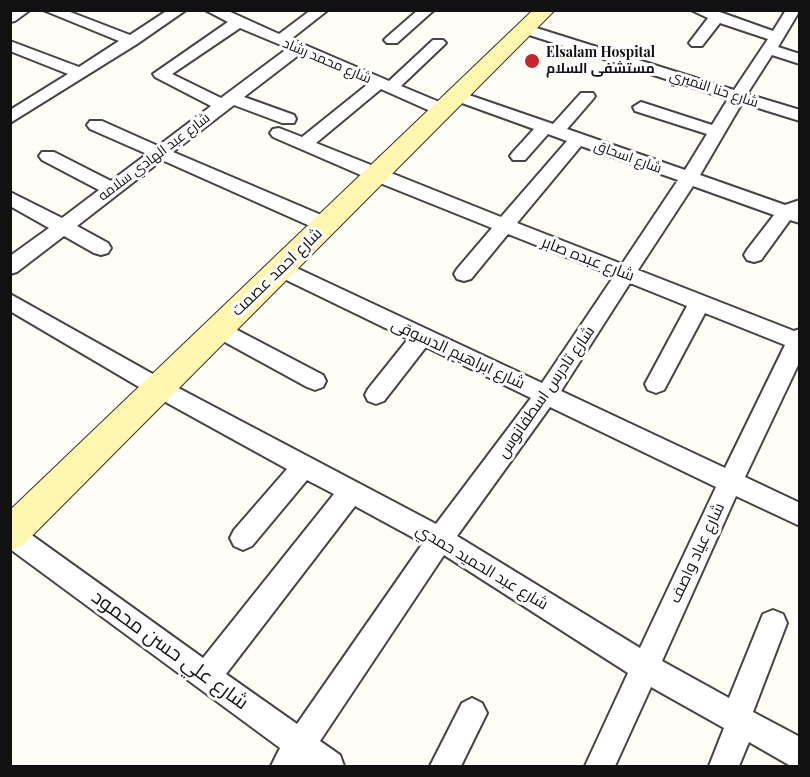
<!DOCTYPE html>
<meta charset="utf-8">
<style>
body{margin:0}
#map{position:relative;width:810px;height:777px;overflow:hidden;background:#fffdf5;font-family:"Playfair Display",serif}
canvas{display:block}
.frame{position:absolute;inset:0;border:12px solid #111;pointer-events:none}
</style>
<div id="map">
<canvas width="810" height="777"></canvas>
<div class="frame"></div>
</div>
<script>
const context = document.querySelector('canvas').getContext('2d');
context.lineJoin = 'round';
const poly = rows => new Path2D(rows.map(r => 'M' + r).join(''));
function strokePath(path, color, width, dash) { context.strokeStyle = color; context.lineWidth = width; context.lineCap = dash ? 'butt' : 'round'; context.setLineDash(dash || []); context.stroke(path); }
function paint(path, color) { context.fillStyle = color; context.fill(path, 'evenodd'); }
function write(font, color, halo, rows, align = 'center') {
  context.font = font + ' "Playfair Display",Cairo,serif'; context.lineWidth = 6; context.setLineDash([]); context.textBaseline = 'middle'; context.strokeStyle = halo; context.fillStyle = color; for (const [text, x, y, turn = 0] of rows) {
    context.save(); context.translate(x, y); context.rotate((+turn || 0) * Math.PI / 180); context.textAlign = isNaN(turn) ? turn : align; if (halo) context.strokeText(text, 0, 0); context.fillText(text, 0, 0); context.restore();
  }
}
const minor = poly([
 [30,10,15,21,10,22,12,10,30,10],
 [43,10,65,10,130,35,168,10,186,10,137,44,10,123,10,110,68,74,10,51,10,41,79,67,119,41,43,10],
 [205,10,226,10,279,34,311,10,328,10,291,39,389,81,433,40,443,40,446,43,443,46,401,86,449,106,451,110,449,114,437,114,381,89,316,143,501,217,567,141,548,134,525,160,513,160,510,156,513,152,534,129,451,99,449,96,451,93,463,93,553,124,581,93,593,93,595,96,593,99,567,129,685,170,707,134,635,111,633,107,641,102,712,125,728,99,520,32,517,29,520,26,530,26,734,90,768,39,720,23,702,46,692,46,689,43,708,18,691,10,714,10,773,31,786,10,800,10,778,47,800,54,800,64,772,55,747,94,800,110,800,121,742,103,700,175,785,205,800,200,800,223,790,220,761,260,754,262,747,260,744,255,747,250,774,215,693,186,638,270,794,331,800,329,800,361,745,477,800,503,800,526,736,496,662,661,729,698,763,614,773,610,783,614,787,623,753,712,800,737,800,766,789,765,749,742,739,766,709,766,724,728,651,687,615,766,585,766,628,673,444,555,320,741,340,755,344,766,271,766,280,748,10,549,10,523,19,526,203,658,334,494,307,480,252,546,243,550,234,546,230,538,234,530,287,469,151,394,10,311,10,294,167,382,436,524,531,398,426,347,384,401,376,404,368,401,365,395,368,389,408,339,274,274,271,269,274,264,281,262,288,264,542,383,614,276,508,234,471,279,464,281,457,279,454,274,457,269,492,228,370,179,273,137,270,133,273,129,279,128,302,137,368,84,300,54,244,97,294,115,296,119,294,123,282,123,234,105,173,152,333,220,336,225,333,230,326,231,319,230,162,160,77,226,108,243,111,248,108,253,101,255,94,253,64,236,17,272,10,274,10,256,49,228,10,206,10,192,62,218,99,190,42,160,39,156,42,152,54,152,111,181,147,154,90,129,87,125,90,121,102,121,158,146,211,106,155,77,153,74,228,22,205,10],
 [240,28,288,48,221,98,172,74,240,28],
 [581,146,678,180,622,264,517,223,581,146],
 [630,283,687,306,645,384,648,390,656,393,664,390,705,313,785,345,725,468,561,391,630,283],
 [550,407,716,487,640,648,457,536,550,407],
 [355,506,423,543,297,724,226,674,355,506],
 [418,10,434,10,397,43,387,43,384,40,387,37,418,10],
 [220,321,323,375,326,381,323,387,315,390,307,387,212,335,209,329,212,323,220,321],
 [472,698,482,703,487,713,461,766,430,766,462,703,472,698]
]);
const secondary = poly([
 [533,10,555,10,23,545,10,550,10,510,533,10]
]);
strokePath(minor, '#444', 4);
strokePath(secondary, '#333', 2);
paint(minor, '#fff');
paint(secondary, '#fff6b0');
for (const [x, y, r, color] of [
 [532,61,8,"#c4262e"]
]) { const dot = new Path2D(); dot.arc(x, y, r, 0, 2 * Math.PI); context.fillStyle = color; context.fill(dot); strokePath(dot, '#fff', 2); }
write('bold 14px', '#111', '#fff', [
 ["Elsalam Hospital",546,53],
 ["مستشفى السلام",546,69]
], 'left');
write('14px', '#111', '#fff', [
 ["شارع محمد رشاد",327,61,23],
 ["شارع حنا النميري",714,89,18],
 ["شارع عبد الهادي سلامه",154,157,-37],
 ["شارع اسحاق",628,157,20]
]);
write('16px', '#111', '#fff', [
 ["شارع عبده صابر",588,259,21],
 ["شارع احمد عصمت",277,272,-44],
 ["شارع ابراهيم الدسوقى",458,354,25],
 ["شارع تادرس اسطفانوس",546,392,-55],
 ["شارع عياد واصف",697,553,-65],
 ["شارع عبد الحميد حمدي",482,567,31]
]);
write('20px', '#111', '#fff', [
 ["شارع علي حسن محمود",170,650,36]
]);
</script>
